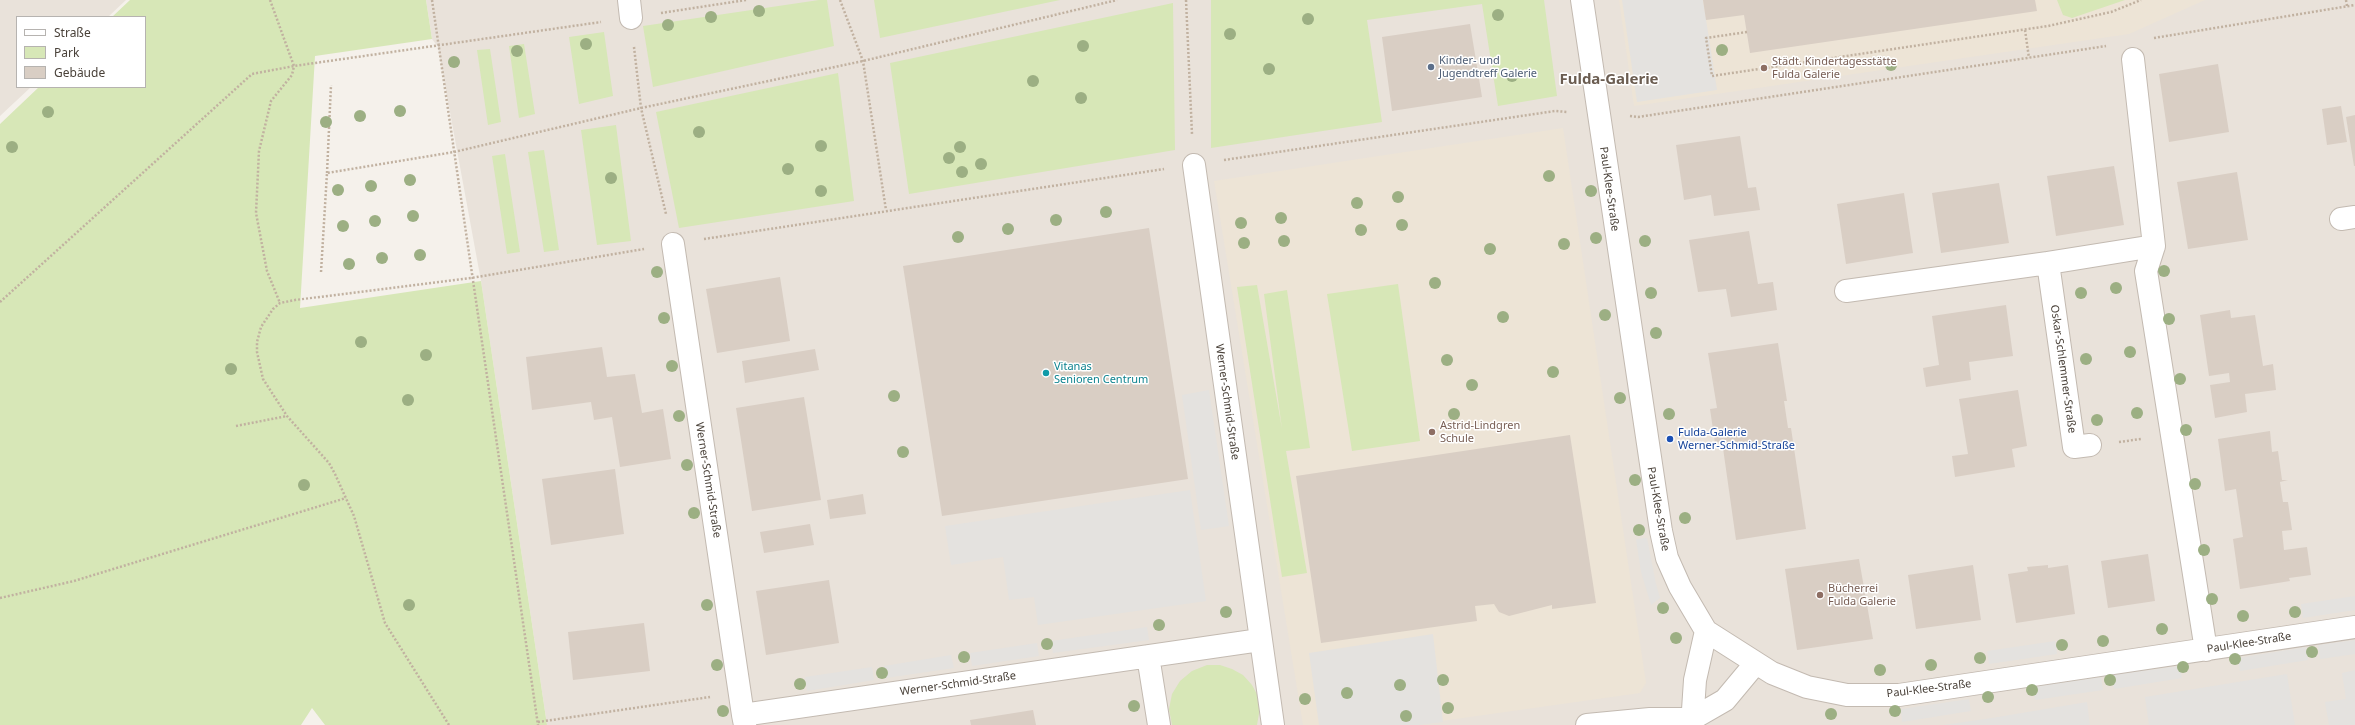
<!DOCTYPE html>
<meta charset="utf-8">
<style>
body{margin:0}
#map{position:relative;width:2355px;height:725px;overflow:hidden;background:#f5f1eb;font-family:"Noto Sans",sans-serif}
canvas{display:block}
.legend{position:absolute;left:16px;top:16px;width:130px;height:72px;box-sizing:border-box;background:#fff;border:1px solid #b6b3b0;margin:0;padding:5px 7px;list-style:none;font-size:12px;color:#494139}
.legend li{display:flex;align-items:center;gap:8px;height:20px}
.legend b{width:20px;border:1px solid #b6b3b0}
</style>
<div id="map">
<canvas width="2355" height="725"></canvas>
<ul class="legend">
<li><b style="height:5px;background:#fff"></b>Straße</li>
<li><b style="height:11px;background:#d7e7b7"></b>Park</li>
<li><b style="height:11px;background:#d9cec4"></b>Gebäude</li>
</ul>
</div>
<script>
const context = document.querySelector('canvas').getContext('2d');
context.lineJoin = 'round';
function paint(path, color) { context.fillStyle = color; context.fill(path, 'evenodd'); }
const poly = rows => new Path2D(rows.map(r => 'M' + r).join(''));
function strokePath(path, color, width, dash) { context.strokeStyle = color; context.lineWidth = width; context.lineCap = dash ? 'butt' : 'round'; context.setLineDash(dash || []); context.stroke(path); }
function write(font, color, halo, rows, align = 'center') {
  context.font = font + ' "Noto Sans",sans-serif'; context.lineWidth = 3; context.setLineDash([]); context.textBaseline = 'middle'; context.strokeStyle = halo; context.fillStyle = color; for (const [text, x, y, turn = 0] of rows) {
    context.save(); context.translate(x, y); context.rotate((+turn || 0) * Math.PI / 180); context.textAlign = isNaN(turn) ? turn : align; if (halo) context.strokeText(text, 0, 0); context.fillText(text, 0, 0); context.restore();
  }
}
paint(poly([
 [0,0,126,0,108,17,17,17,17,87,31,87,0,116],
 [426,0,2355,0,2355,725,547,725,481,281,438,47,432,39]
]), '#e9e2da');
paint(poly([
 [1619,0,2205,0,2129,34,1634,106],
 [1563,128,1646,683,1640,693,1413,725,1303,725,1214,181]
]), '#ede4d6');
paint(poly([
 [130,0,426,0,432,39,315,56,300,308,481,281,547,725,325,725,312,708,301,725,0,725,0,124,39,87,145,87,145,17,112,17],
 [819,0,827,0,834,46,653,87,643,26],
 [874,0,1060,0,880,38],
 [1211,0,1544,0,1557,96,1498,106,1482,4,1367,20,1382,122,1211,148],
 [2057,0,2125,0,2072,18,2063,15],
 [1173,3,1175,150,909,194,890,63],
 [604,32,613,96,579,104,569,37],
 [524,44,535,114,519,118,509,46],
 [490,49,501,122,488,125,477,50],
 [838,73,854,201,679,228,656,112],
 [616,125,631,241,597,245,581,130],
 [544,150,559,250,544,252,528,152],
 [505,154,520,252,507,254,492,156],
 [1398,284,1420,441,1352,451,1327,294],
 [1257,285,1282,429,1264,294,1287,290,1310,448,1286,451,1307,573,1282,577,1237,287],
 [1207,665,1220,665,1232,669,1243,675,1252,685,1258,696,1260,708,1257,725,1172,725,1169,709,1172,694,1180,681,1192,671]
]), '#d7e7b7');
paint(poly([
 [1622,0,1703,0,1717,90,1637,102],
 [1209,390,1229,526,1201,530,1182,395],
 [1190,490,1206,601,1038,625,1034,597,1009,600,1003,557,951,565,945,526],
 [1647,538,1656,584,1660,598,1651,605,1641,572,1636,539],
 [2355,596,2355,610,2303,618,2301,604],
 [1147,627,1149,640,1053,653,1051,641],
 [1433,634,1443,722,1419,725,1319,725,1309,653],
 [2355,640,2355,654,2320,659,2318,645],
 [2055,641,2057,654,1989,664,1987,651],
 [1037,643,1039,656,972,666,970,653],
 [2306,647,2308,660,2240,671,2238,658],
 [951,655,954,668,886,678,884,666],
 [2180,666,2182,678,2114,689,2112,675],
 [872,667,874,680,807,691,805,677],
 [2355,670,2355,725,2329,725,2325,702,2346,699,2342,673],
 [2287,674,2295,725,2149,725,2145,697],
 [2101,677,2103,690,2035,700,2033,687],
 [1969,699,1971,711,1902,722,1901,709],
 [2087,702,2090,725,1943,725,1992,718]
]), '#e4e2df');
paint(poly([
 [1703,0,2035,0,2037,11,1750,53,1744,15,1706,20],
 [1470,24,1482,97,1392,111,1382,37],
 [2218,64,2229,132,2169,142,2159,74],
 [2341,106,2347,142,2327,145,2322,109],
 [2355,115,2355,166,2354,166,2346,117],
 [1740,136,1748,188,1756,187,1760,210,1714,216,1711,195,1684,200,1676,145],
 [2114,166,2124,225,2056,236,2047,176],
 [2237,172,2248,240,2188,249,2177,182],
 [1999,183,2009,243,1941,253,1932,193],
 [1904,193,1913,253,1846,264,1837,204],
 [1149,228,1188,479,942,516,903,266],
 [1749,231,1758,284,1773,282,1777,310,1731,317,1726,289,1698,292,1689,240],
 [780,277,790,341,717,353,706,289],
 [2006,305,2013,356,1969,362,1971,380,1926,387,1923,368,1939,365,1932,316],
 [2230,310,2231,318,2255,315,2263,366,2273,364,2276,390,2245,394,2247,412,2215,418,2210,385,2230,382,2229,373,2209,376,2200,315],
 [1778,343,1787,401,1784,401,1788,428,1791,428,1806,529,1736,540,1722,441,1715,443,1710,409,1717,408,1708,353],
 [602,347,607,377,635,374,642,413,663,409,671,459,620,467,612,417,594,420,591,402,532,410,526,357],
 [815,349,819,370,745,383,742,361],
 [2018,390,2027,446,2012,449,2015,467,1955,477,1952,456,1968,454,1959,399],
 [804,397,821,500,752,511,736,408],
 [2270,431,2272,452,2278,451,2282,480,2288,480,2280,482,2283,502,2288,502,2292,530,2282,531,2284,550,2307,547,2311,575,2289,578,2290,581,2240,589,2233,539,2243,537,2236,489,2225,491,2218,439],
 [1570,435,1596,603,1552,609,1552,605,1509,616,1499,612,1494,604,1475,606,1477,621,1321,643,1296,476],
 [615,469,624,534,551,545,542,479],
 [863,494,866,514,830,519,827,500],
 [810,524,814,545,764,553,760,532],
 [2148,554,2155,601,2108,608,2101,561],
 [1859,559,1873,639,1797,650,1785,569],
 [1973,565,1981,620,1916,629,1908,575],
 [2048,565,2048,568,2068,565,2075,614,2016,623,2008,574,2028,571,2027,567],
 [829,580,839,643,766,655,756,591],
 [644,623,650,671,573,680,568,632],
 [1033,710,1036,725,971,725,970,720]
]), '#d9cec4');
const minor = poly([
 [629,0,631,18],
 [1582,0,1661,531,1667,558,1680,587,1706,631,1772,673,1807,687,1847,695,1899,695,2355,627],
 [2133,59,2154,246,2146,271,2206,650],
 [1194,165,1273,725],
 [2341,219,2355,217],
 [673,244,743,715],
 [2048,263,2074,447,2090,445],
 [1846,291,2048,263,2154,246],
 [1148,656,1159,725],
 [745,725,743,715,1260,640],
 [1587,725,1650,719,1692,719,1725,700,1755,664],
 [1692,725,1695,680,1706,631]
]);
strokePath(minor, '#c3bab1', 24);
strokePath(poly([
 [270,0,294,66,292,75,271,101,259,151,256,213,267,271,280,303],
 [432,0,538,725],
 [840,0,863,61,886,210],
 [1186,0,1192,134],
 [2346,0,2347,6],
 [661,13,746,0],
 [2025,30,2029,58],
 [1747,32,1706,38,1712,76,2048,26,2111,12,2141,0],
 [2154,38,2355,5],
 [634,47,641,108,666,214],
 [1630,116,1638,117,2106,46],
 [1224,160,1555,111,1567,112],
 [327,173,331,85],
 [704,239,1164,169],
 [321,272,327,173,454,152,641,108,863,61,1117,0],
 [0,302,252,74,294,66,601,22],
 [236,426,287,416],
 [2119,442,2141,439],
 [0,598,74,581,346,498],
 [538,722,710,697],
 [449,725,385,623,354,516,335,474,329,463,287,416,263,379,257,352,257,342,261,327,273,309,280,303,295,300,471,278,644,249]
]), '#c1b1a0', 2.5, [2, 2]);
strokePath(minor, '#fff', 22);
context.fillStyle = '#9caf83';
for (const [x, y] of [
 [759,11],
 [1498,15],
 [711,17],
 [1308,19],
 [668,25],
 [1230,34],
 [586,44],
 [1083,46],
 [1722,50],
 [517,51],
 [454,62],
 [1891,65],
 [1269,69],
 [1512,76],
 [1033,81],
 [1081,98],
 [400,111],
 [48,112],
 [360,116],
 [326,122],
 [699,132],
 [821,146],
 [12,147],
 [960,147],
 [949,158],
 [981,164],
 [788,169],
 [962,172],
 [1549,176],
 [611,178],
 [410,180],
 [371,186],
 [338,190],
 [821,191],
 [1591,191],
 [1398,197],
 [1357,203],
 [1106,212],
 [413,216],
 [1281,218],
 [1056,220],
 [375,221],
 [1241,223],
 [1402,225],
 [343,226],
 [1008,229],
 [1361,230],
 [958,237],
 [1596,238],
 [1284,241],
 [1645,241],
 [1244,243],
 [1564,244],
 [1490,249],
 [420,255],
 [382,258],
 [349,264],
 [2164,271],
 [657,272],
 [1435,283],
 [2116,288],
 [1651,293],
 [2081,293],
 [1605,315],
 [1503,317],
 [664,318],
 [2169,319],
 [1656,333],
 [361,342],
 [2130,352],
 [426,355],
 [2086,359],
 [1447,360],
 [672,366],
 [231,369],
 [1553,372],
 [2180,379],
 [1472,385],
 [894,396],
 [1620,398],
 [408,400],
 [2137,413],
 [1454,414],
 [1669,414],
 [679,416],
 [2097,420],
 [2186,430],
 [903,452],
 [687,465],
 [1635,480],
 [2195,484],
 [304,485],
 [694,513],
 [1685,518],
 [1639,530],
 [2204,550],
 [2212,599],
 [409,605],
 [707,605],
 [1663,608],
 [1226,612],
 [2295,612],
 [2243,616],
 [1159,625],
 [2162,629],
 [1676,638],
 [2103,641],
 [1047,644],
 [2062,645],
 [2312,652],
 [964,657],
 [1980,658],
 [2235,659],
 [717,665],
 [1931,665],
 [2183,667],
 [1880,670],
 [882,673],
 [1443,680],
 [2110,680],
 [800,684],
 [1400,685],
 [2032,690],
 [1347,693],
 [1988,697],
 [1305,699],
 [1134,706],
 [1448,708],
 [723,711],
 [1895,711],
 [1831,714],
 [1406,716]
]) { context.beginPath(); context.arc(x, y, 6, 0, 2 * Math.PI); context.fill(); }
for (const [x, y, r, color] of [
 [1431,67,4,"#5c6f8a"],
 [1764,68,4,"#8d6e63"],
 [1046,373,4,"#0f9aa8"],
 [1432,432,4,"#8d6e63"],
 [1670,439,4,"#1a4fb4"],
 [1820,595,4,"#8d6e63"]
]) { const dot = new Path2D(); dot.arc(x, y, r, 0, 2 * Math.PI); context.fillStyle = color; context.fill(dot); strokePath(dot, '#fff', 1.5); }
write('11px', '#4e5e75', '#fff', [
 ["Kinder- und",1439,61],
 ["Jugendtreff Galerie",1439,74]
], 'left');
write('11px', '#785e54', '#fff', [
 ["Städt. Kindertagesstätte",1772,62],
 ["Fulda Galerie",1772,75],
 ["Astrid-Lindgren",1440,426],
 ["Schule",1440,439],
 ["Bücherrei",1828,589],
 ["Fulda Galerie",1828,602]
], 'left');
write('11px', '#494139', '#fff', [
 ["Paul-Klee-Straße",1609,189,82],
 ["Oskar-Schlemmer-Straße",2063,369,82],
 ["Werner-Schmid-Straße",1227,402,82],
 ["Werner-Schmid-Straße",708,480,81],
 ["Paul-Klee-Straße",1658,509,80],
 ["Paul-Klee-Straße",2249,643,-9],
 ["Werner-Schmid-Straße",958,684,-8],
 ["Paul-Klee-Straße",1929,689,-7]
]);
write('11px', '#0d838f', '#fff', [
 ["Vitanas",1054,367],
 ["Senioren Centrum",1054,380]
], 'left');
write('11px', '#164399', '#fff', [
 ["Fulda-Galerie",1678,433],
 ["Werner-Schmid-Straße",1678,446]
], 'left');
write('bold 15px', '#6b5d51', '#fff', [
 ["Fulda-Galerie",1609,80]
]);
</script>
